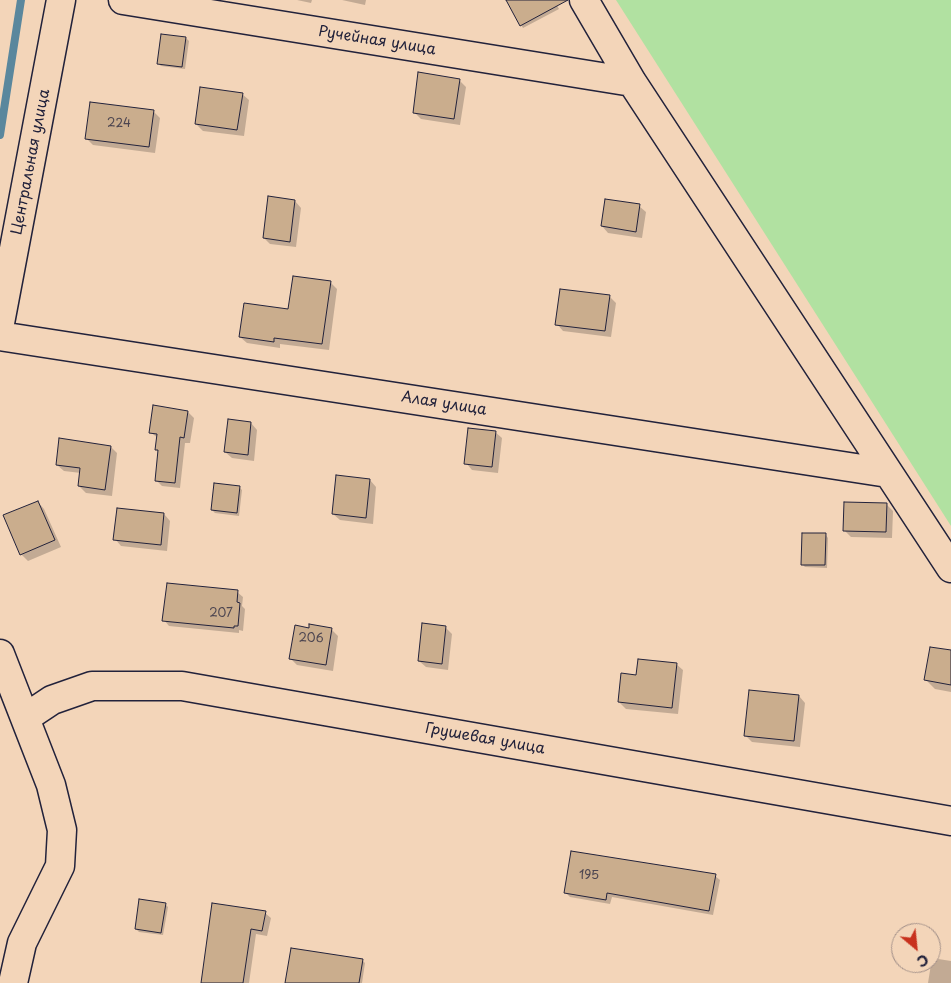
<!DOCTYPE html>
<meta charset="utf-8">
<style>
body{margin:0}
#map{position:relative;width:951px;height:983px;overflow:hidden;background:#f3d5b9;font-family:"Playpen Sans",sans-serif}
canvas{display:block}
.north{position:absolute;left:891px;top:923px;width:50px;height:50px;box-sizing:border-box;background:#f3d5b9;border:1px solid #9f8d87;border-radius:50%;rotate:152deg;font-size:14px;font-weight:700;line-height:20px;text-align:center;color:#22223b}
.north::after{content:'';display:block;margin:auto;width:18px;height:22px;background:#c8321e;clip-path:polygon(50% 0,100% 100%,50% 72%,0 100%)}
</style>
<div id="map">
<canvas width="951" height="983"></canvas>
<div class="north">С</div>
</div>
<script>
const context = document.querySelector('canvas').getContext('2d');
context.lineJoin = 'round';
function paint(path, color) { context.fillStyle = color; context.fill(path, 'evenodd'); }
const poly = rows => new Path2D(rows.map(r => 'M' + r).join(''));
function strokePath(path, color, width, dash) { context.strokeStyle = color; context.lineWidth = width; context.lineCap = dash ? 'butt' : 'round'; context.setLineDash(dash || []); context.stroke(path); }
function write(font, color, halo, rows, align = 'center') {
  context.font = font + ' "Playpen Sans",sans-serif'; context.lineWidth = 4.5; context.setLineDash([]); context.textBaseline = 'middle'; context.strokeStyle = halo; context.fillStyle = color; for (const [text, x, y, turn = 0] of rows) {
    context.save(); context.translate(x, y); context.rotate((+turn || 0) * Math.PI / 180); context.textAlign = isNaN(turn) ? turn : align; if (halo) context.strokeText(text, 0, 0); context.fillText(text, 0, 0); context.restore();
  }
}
paint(poly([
 [616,0,951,0,951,526]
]), '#b1e1a1');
paint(poly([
 [297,0,312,0,311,3],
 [342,0,366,0,365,5],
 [507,0,554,0,559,9,523,28],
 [186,38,189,41,185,69,161,66,158,63],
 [459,80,466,87,460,125,421,119,414,112],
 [242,94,249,100,244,136,203,131,196,124],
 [153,111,160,118,155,153,93,145,86,138],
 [269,198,295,201,301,208,296,247,270,244,264,238],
 [639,206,646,212,642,238,608,233,602,226],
 [330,282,337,289,329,350,280,344,280,348,247,343,240,337,290,311],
 [609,296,616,303,611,337,563,331,557,324],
 [188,412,194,418,190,443,185,443,180,488,162,486,156,480,159,453,156,449,158,438,150,432],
 [251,423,257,430,254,461,232,458,225,452],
 [495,432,502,438,498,473,472,470,466,463],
 [111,447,117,453,112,496,86,493,79,486,81,473,64,471,57,465],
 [337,477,370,480,376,487,373,524,340,520,333,514],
 [239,487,242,490,239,516,215,513,212,510],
 [38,502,44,509,61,547,28,561,21,554],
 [886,504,893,511,892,538,851,537,845,531],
 [164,514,170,521,167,551,121,546,115,539],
 [825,534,828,538,827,568,805,567,802,564],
 [237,592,243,597,242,606,245,609,243,631,239,630,239,633,169,626,164,620],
 [310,626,332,630,338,636,333,671,297,665,290,658],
 [445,627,452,634,448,670,426,667,419,661],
 [951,652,951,692,935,689,925,679],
 [676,664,683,670,678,714,626,709,619,702,637,676],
 [799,696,805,703,800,747,752,742,745,735],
 [715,876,720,880,713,915,612,897,610,904,570,897,565,892],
 [165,904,168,907,163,935,139,932,136,929],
 [265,913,271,918,267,936,256,934,249,983,202,983],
 [932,958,951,961,951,983,928,983],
 [362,960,365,963,362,983,286,983]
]), '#0003');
strokePath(poly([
 [0,135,21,0]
]), '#5a879d', 8);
const building = poly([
 [506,0,568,0,520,26,506,0],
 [161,34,186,37,182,67,157,64,161,34],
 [418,72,460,79,454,119,413,113,418,72],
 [200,87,243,93,237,130,195,124,200,87],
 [90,102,154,110,149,147,85,139,90,102],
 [268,196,295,200,290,242,263,238,268,196],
 [605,199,640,204,636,232,601,226,605,199],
 [293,276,331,281,322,344,274,338,274,342,239,337,244,303,288,309,293,276],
 [560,289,610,295,605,331,555,325,560,289],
 [153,405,188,411,184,438,180,437,175,483,155,481,158,450,155,450,157,434,149,433,153,405],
 [228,419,251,422,248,455,224,452,228,419],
 [468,428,496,431,492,467,464,464,468,428],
 [59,438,111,446,105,490,78,486,80,468,56,465,59,438],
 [336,475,370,479,366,518,332,514,336,475],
 [214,483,240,486,237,513,211,510,214,483],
 [38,501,55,540,20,555,3,515,38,501],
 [844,502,887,503,886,532,843,531,844,502],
 [117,508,164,513,161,545,113,540,117,508],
 [802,533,826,533,825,565,801,565,802,533],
 [167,583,238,590,237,602,240,603,238,626,234,626,234,628,162,621,167,583],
 [422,623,446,626,442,664,418,661,422,623],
 [309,624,332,628,326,665,289,659,295,625,309,628,309,624],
 [930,647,951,650,951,685,924,680,930,647],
 [638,659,677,663,672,708,618,702,621,673,636,675,638,659],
 [749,690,799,695,794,741,744,736,749,690],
 [571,851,716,874,709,911,607,893,606,900,564,893,571,851],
 [139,899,166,903,161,933,135,929,139,899],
 [212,903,266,911,262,931,251,929,243,983,201,983,212,903],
 [291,948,363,959,359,983,285,983,291,948]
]);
paint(building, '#caad8d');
strokePath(building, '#22223b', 1);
const minor = poly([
 [123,0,632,82],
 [584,0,632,82,951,568],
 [0,323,61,0],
 [0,336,888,473],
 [0,654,51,785,62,830,60,866,22,943,13,983],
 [25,718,52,700,92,686,182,686,951,821]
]);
strokePath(minor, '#22223b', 31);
strokePath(minor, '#f3d5b9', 28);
write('12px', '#4c4550', null, [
 ["224",119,124],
 ["207",221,614],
 ["206",311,639],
 ["195",589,876]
]);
write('15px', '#22223b', '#f3d5b9', [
 ["Ручейная улица",377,41,9],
 ["Центральная улица",31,162,-79],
 ["Алая улица",444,404,9],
 ["Грушевая улица",485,739,10]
]);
</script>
